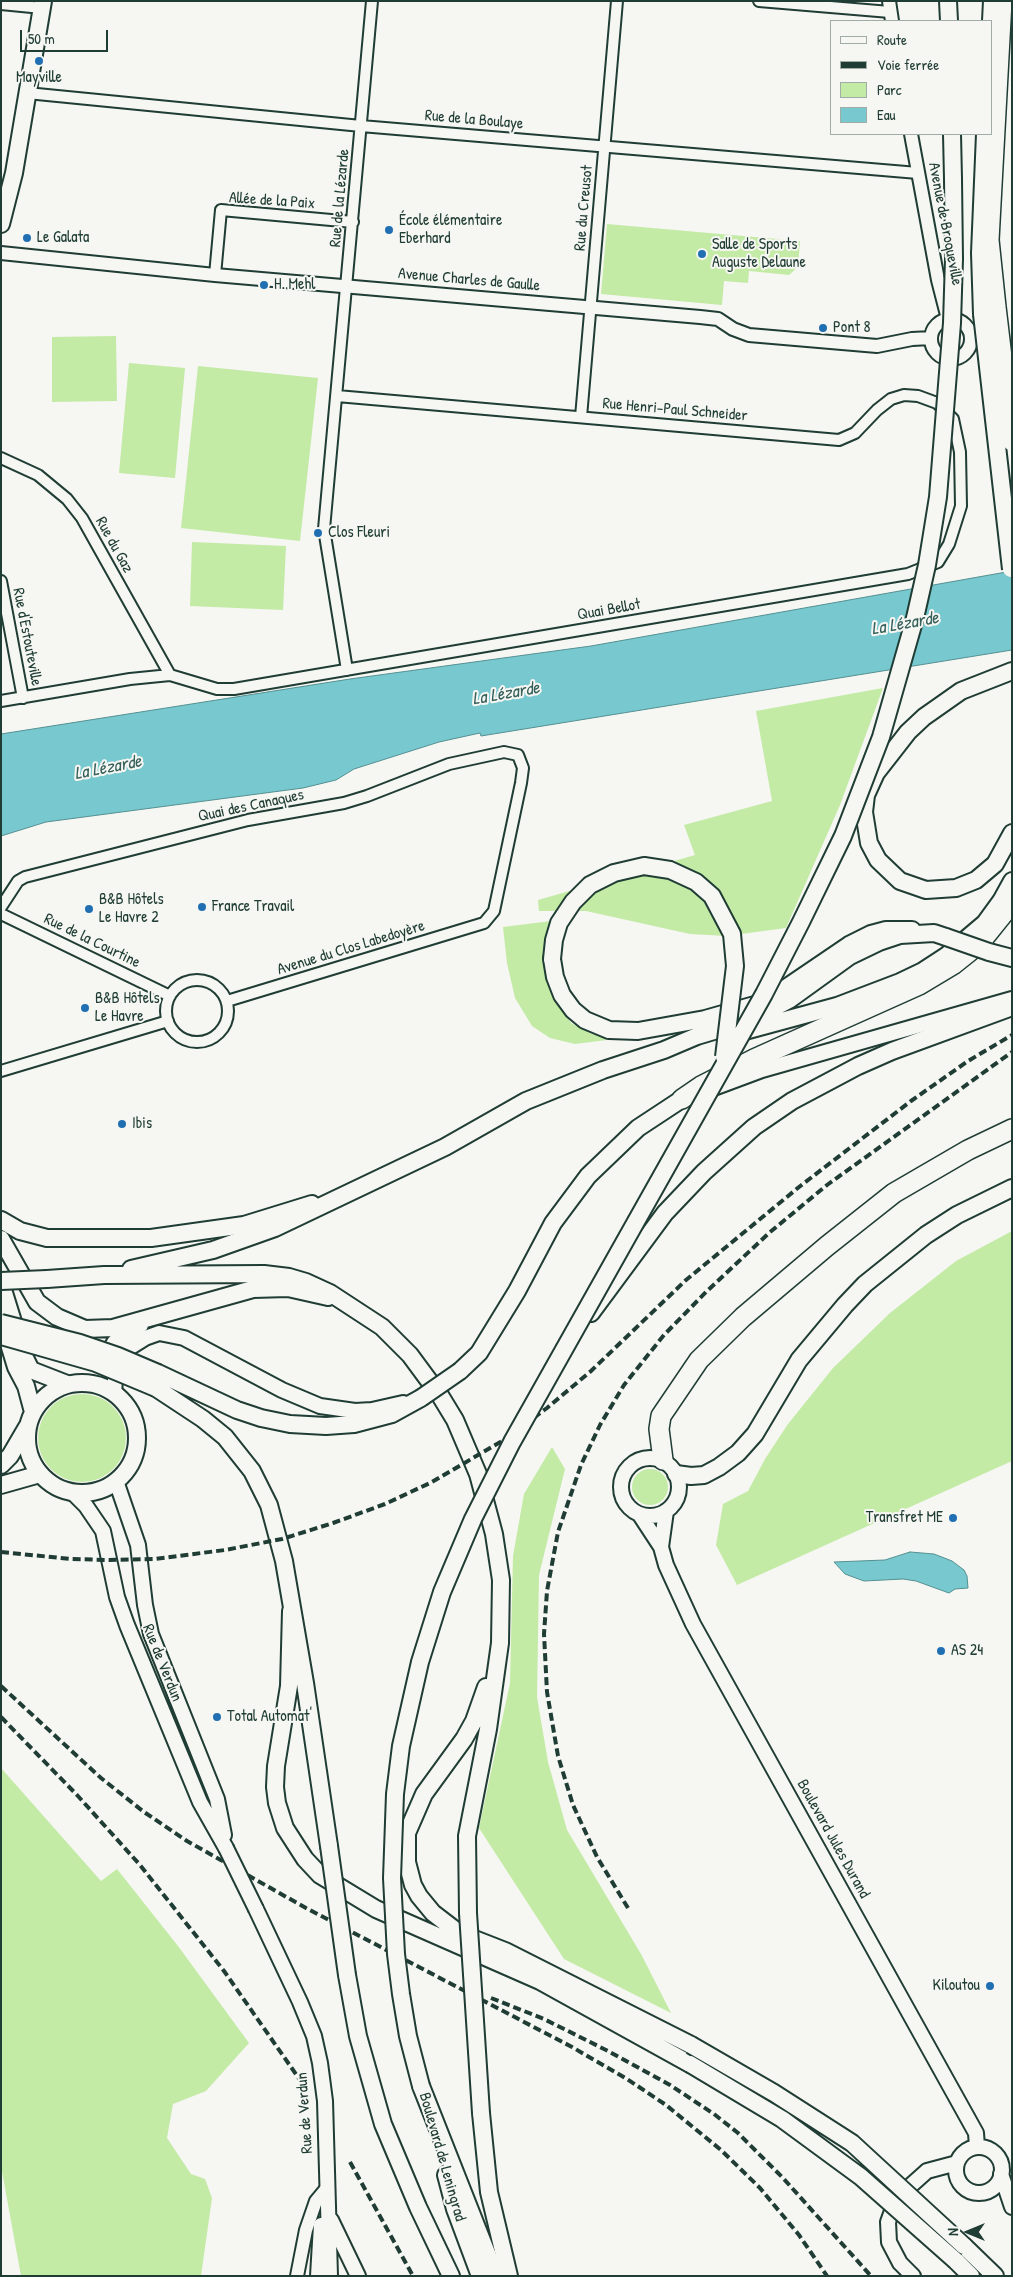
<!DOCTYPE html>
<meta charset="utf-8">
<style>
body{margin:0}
#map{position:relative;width:1013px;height:2277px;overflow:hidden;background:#f6f6f2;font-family:"Patrick Hand",sans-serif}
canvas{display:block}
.frame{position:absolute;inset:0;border:2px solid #1f3d34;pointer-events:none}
.legend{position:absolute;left:830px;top:20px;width:162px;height:115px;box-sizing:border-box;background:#f6f6f2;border:1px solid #a0aca6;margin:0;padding:6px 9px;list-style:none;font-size:15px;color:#1f3d34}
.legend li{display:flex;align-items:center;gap:10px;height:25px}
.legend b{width:25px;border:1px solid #a0aca6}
.north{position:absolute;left:943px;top:2207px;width:50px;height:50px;-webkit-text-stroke:4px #f6f6f2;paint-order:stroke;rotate:270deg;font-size:14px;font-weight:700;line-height:20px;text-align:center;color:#1f3d34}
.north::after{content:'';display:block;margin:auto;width:18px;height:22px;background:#1f3d34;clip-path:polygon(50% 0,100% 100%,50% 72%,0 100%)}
.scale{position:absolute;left:20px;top:30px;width:88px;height:22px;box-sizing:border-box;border:2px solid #1f3d34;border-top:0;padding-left:6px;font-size:15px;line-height:18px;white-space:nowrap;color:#1f3d34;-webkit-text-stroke:4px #f6f6f2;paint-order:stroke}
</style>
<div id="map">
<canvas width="1013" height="2277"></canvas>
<div class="frame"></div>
<ul class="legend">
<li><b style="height:6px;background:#f6f6f2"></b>Route</li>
<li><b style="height:6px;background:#1f3d34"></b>Voie ferrée</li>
<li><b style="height:14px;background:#c3eba6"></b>Parc</li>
<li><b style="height:14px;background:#77c8cf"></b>Eau</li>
</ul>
<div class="north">N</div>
<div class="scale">50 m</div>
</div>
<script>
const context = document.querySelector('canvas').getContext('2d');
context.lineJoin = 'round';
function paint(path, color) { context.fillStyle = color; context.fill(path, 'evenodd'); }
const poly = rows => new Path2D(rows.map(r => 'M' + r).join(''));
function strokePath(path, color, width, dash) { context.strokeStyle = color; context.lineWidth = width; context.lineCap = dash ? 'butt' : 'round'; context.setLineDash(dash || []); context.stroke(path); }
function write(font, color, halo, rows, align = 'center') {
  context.font = font + ' "Patrick Hand",sans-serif'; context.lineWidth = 4; context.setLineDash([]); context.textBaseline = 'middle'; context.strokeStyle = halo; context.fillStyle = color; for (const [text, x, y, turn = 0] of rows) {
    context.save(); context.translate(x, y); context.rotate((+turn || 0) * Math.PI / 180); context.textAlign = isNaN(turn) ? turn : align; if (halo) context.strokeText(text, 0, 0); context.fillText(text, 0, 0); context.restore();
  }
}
paint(poly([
 [607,224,800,241,798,267,789,275,749,271,748,283,724,281,722,305,601,294],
 [116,336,117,401,52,402,52,337],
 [129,363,185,368,175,478,119,473],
 [198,366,318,378,300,541,181,528],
 [192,542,286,546,283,610,190,606],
 [883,688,840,805,786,928,726,936,690,934,586,911,539,911,538,900,695,855,684,825,772,801,756,711],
 [551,921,545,961,550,989,571,1023,592,1034,615,1039,575,1044,550,1038,532,1026,515,998,507,963,503,927],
 [1012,1231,1012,1461,737,1585,716,1545,723,1504,748,1491,765,1459,788,1424,833,1368,890,1313,956,1261],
 '38 1438a44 44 0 1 1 88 0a44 44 0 1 1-88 0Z',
 [552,1447,565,1469,539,1575,537,1697,548,1762,567,1830,641,1954,671,2013,564,1959,479,1828,510,1683,513,1556,524,1494],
 '632 1487a18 18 0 1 1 36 0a18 18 0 1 1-36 0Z',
 [1,1768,101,1881,117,1869,178,1946,249,2043,206,2091,173,2104,167,2138,191,2174,205,2179,212,2198,201,2276,21,2276,1,2166]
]), '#c3eba6');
const water = poly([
 [1012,571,1012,650,481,736,480,733,439,742,354,769,336,780,303,788,46,822,1,836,1,734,350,679,591,646,1012,571],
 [910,1552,934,1554,952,1561,964,1570,967,1576,968,1588,955,1589,949,1593,916,1581,903,1579,864,1581,845,1574,834,1562,885,1560,910,1552]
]);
paint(water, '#77c8cf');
strokePath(water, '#549091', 1);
const minor = poly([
 [759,1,890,12],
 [1,4,42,8],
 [27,93,361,126,918,173],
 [215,275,221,210,353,222],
 [581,417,617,1],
 [1,458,38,475,67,499,82,518,170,675],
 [1,581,23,698],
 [347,670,324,529,372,1],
 [1,701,130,679,170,675,217,689,234,689,908,574,938,562,949,544,961,506,960,452,953,419,937,403,918,396,904,395,891,399,877,410,855,433,839,440,337,396],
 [1,907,18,881,25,877,248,820,344,803,367,796,449,764,504,752,518,755,523,768,521,783,494,911,484,923,227,1001],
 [1,914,170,996],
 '166 1011a31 31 0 1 1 62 0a31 31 0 1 1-62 0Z',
 [1,1071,168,1021]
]);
const tertiary = poly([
 [889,1,892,21],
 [911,134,938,280,948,319],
 [1,253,215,275,700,317,718,319,733,329,749,335,877,346,912,339,931,338],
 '931 339a20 20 0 1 1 40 0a20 20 0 1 1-40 0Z',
 [297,2276,306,2230,316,2201,326,2189]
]);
const secondary = poly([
 [711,1089,762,1070,1012,999],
 [114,1393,116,1366,129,1348,145,1338,159,1333,184,1338,282,1390,320,1406,355,1411,372,1410,403,1403],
 '621 1487a29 29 0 1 1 58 0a29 29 0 1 1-58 0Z',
 [116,1481,138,1545,145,1605,151,1634,217,1799,224,1835],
 [73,1493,86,1506,103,1531,117,1597,127,1625,200,1802,226,1848],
 [640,1515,661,1547,666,1565,693,1624,976,2133,977,2147],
 [661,1547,666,1511],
 [256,1909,300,2002,314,2036,320,2063,325,2101,330,2276],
 '956 2170a23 23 0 1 1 46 0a23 23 0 1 1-46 0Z',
 [1001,2174,1012,2207],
 [331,2220,358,2276],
 [318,2276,321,2225],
 [913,2276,900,2263,889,2242,888,2222,893,2208,908,2188,927,2171,957,2163]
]);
const primary = poly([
 [948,1,949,21],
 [952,134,953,179],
 [1,224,14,173,43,1],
 [552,959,555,977,562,995,573,1010,585,1020,609,1030,638,1031,705,1019,765,1002,849,945,871,934,886,930,912,930],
 [1,1220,20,1231,47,1238,151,1238,244,1225,312,1204],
 [1,1239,37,1302,57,1317,85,1329,113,1328,253,1289,288,1288,328,1297],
 [1,1283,23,1354,31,1370,67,1384],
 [591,1313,665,1213,704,1172,754,1127,792,1101,858,1066,892,1051,1012,1007],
 [9,1344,16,1367,26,1386,33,1412],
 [102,1364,115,1343,140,1325],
 '27 1438a55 55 0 1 1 110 0a55 55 0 1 1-110 0Z',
 [421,2086,496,2276],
 [446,2175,455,2209,480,2276]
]);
const trunk = poly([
 [991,21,992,1],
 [982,314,980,253,985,134],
 [1012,671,961,691,924,717,908,732,876,773,866,795,864,812,869,843,878,860,900,881,926,890,956,888,976,880,995,864,1012,833],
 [989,952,1012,958],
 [741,1032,837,1006,900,982,923,971,946,956,985,923,1001,901,1012,881],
 [131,1269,213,1250,275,1228,445,1147,526,1101,603,1070,664,1050,697,1036,734,1025,768,1011,789,1000,850,956,879,942,900,935,934,933,946,937],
 [47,1279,104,1275,264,1274,289,1277,306,1282,330,1293,382,1327,410,1355,441,1397,455,1420,478,1474,494,1534,501,1580,500,1643,488,1729,467,1836,468,1913],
 [460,1371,479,1353,517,1291,553,1223,588,1176,638,1128,682,1099],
 [158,1373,237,1410,261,1418,290,1424,326,1426,354,1424,392,1414,421,1398],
 [156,1388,203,1419,225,1437,252,1471,269,1505,284,1561,305,1683,329,1846],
 [1,1465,10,1456,27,1427],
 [676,1474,691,1476,704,1475,719,1467,738,1453,755,1434,799,1360,845,1305,865,1284,926,1235,957,1215,1012,1188],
 [1,1485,40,1474],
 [291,1611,289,1686,276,1766,275,1787,277,1803,285,1828,305,1859,320,1875,376,1909,540,1981,690,2064],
 [486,1687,474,1721,464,1739,424,1794,407,1833,407,1862,413,1885,419,1896,433,1913,459,1933,505,1951,691,2045],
 [347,1975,358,2036,383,2124,418,2207,451,2276],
 [481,2113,489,2192,509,2276],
 [964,2246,995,2276],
 [956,2261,971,2276]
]);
const motorway = poly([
 [996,307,989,240,1002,1],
 [682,1099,701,1086,754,1059,919,985,954,964,979,944,1012,903],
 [663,1460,659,1429,661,1416,699,1360,743,1317,827,1246,894,1193,968,1150,1012,1129]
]);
strokePath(minor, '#1f3d34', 14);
strokePath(tertiary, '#1f3d34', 16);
strokePath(secondary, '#1f3d34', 18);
strokePath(primary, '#1f3d34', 20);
strokePath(trunk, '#1f3d34', 20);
strokePath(motorway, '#1f3d34', 22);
strokePath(minor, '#f6f6f2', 10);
strokePath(tertiary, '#f6f6f2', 12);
strokePath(secondary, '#f6f6f2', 14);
strokePath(primary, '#f6f6f2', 16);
strokePath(trunk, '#f6f6f2', 16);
strokePath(motorway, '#f6f6f2', 19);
strokePath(poly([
 [1,1552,71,1559,109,1560,154,1559,225,1550,282,1539,333,1523,385,1504,432,1482,502,1441,547,1408,591,1371,686,1280,799,1187,911,1101,968,1061,1012,1035],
 [1,1686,101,1778,144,1812,187,1841,306,1908,572,2047,627,2079,666,2105,721,2150,760,2188,799,2235,827,2276],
 [1,1717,77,1795,140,1865,224,1971,307,2090],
 [628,1908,597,1857,573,1805,558,1756,547,1692,544,1634,547,1591,558,1532,581,1465,600,1425,624,1385,664,1335,706,1292,769,1233,827,1185,1012,1052],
 [491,1998,544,2019,608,2051,670,2085,714,2114,738,2133,783,2178,871,2276],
 [350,2162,413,2276]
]), '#1f3d34', 4, [8, 4]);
const secondaryBridge = poly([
 [226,1848,256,1909]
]);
const primaryBridge = poly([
 [552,959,554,940,559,923,573,902,590,885,614,873,644,866,670,870,696,882,712,896,732,934,735,966,724,1057],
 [421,2086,408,2036,401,1994,396,1954,392,1878,395,1794,401,1746,420,1662,442,1592,473,1519,512,1442,764,994,801,922,843,836,881,737,915,618,927,565,938,497,952,323,954,259,953,179]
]);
const trunkBridge = poly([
 [982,314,1011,569],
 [946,937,989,952],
 [1,1281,47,1279],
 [1,1323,80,1343,118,1356,158,1373],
 [1,1336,96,1363,156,1388],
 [421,1398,460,1371],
 [329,1846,347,1975],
 [468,1913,481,2113],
 [691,2045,774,2093,852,2143,964,2246],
 [690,2064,782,2119,861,2177,956,2261]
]);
const motorwayBridge = poly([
 [996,307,1012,441]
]);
strokePath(secondaryBridge, '#1f3d34', 18, []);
strokePath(primaryBridge, '#1f3d34', 20, []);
strokePath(trunkBridge, '#1f3d34', 20, []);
strokePath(motorwayBridge, '#1f3d34', 22, []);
strokePath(secondaryBridge, '#f6f6f2', 14);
strokePath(primaryBridge, '#f6f6f2', 16);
strokePath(trunkBridge, '#f6f6f2', 16);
strokePath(motorwayBridge, '#f6f6f2', 19);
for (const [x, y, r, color] of [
 [39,61,5,"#1f6fb2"],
 [389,230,5,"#1f6fb2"],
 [27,238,5,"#1f6fb2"],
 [702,254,5,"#1f6fb2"],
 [264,285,5,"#1f6fb2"],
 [823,328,5,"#1f6fb2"],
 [318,533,5,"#1f6fb2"],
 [202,907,5,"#1f6fb2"],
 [89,909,5,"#1f6fb2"],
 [85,1008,5,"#1f6fb2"],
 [122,1124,5,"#1f6fb2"],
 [953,1518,5,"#1f6fb2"],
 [941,1651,5,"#1f6fb2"],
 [217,1717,5,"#1f6fb2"],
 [990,1986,5,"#1f6fb2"]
]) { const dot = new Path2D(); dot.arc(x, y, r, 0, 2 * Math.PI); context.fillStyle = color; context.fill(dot); strokePath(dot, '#f6f6f2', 2); }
write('16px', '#1f3d34', '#f6f6f2', [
 ["Mayville",39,78,"center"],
 ["École élémentaire",399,221],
 ["Eberhard",399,239],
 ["Le Galata",37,238],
 ["Salle de Sports",712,245],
 ["Auguste Delaune",712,263],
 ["H. Mehl",274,285],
 ["Pont 8",833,328],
 ["Clos Fleuri",328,533],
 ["B&B Hôtels",99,900],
 ["Le Havre 2",99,918],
 ["France Travail",212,907],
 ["B&B Hôtels",95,999],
 ["Le Havre",95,1017],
 ["Ibis",132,1124],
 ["Transfret ME",943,1518,"right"],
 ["AS 24",951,1651],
 ["Total Automat'",227,1717],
 ["Kiloutou",980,1986,"right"]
], 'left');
write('16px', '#1f3d34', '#f6f6f2', [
 ["Rue de la Boulaye",474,120,5],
 ["Rue de la Lézarde",340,198,-85],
 ["Allée de la Paix",272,201,4],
 ["Rue du Creusot",584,208,-85],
 ["Avenue de Broqueville",945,224,79],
 ["Avenue Charles de Gaulle",469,280,5],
 ["Rue Henri-Paul Schneider",675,410,5],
 ["Rue du Gaz",114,545,61],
 ["Quai Bellot",609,610,-10],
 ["Rue d'Estouteville",27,637,79],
 ["Quai des Canaques",251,806,-12],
 ["Rue de la Courtine",92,941,26],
 ["Avenue du Clos Labedoyère",351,948,-17],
 ["Rue de Verdun",162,1663,68],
 ["Boulevard Jules Durand",833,1839,61],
 ["Rue de Verdun",305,2113,-94],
 ["Boulevard de Leningrad",442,2157,74]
]);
write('italic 18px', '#35605b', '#f6f6f2', [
 ["La Lézarde",905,624,-10],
 ["La Lézarde",506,694,-10],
 ["La Lézarde",108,768,-11]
]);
</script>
